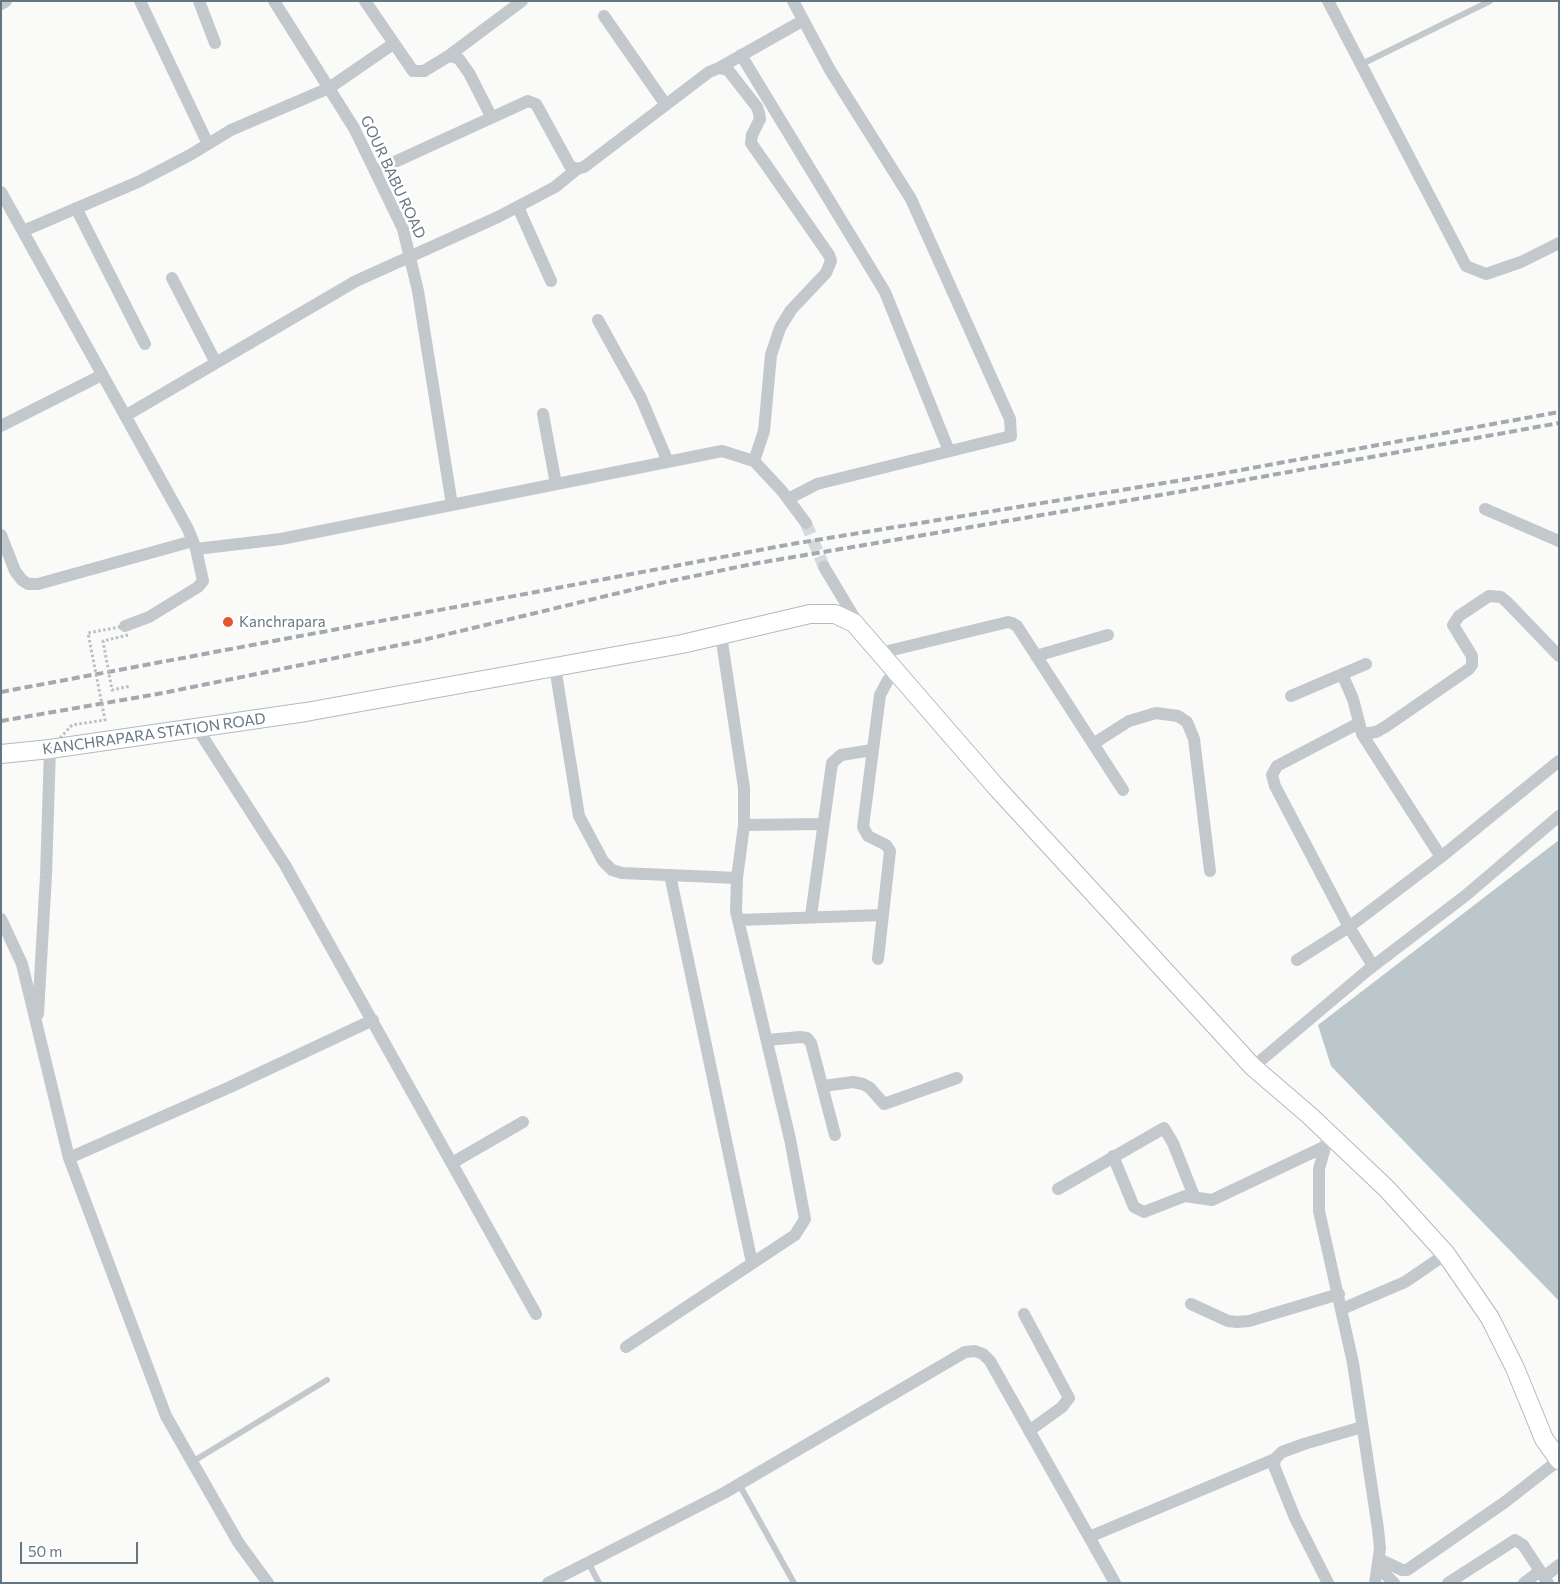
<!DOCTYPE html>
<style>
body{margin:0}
#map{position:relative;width:1560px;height:1584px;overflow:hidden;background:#fafaf8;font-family:Commissioner,sans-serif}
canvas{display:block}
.frame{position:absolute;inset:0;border:2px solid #657683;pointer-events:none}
.scale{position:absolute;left:20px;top:1542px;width:118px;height:22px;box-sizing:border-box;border:2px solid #657683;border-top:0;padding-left:6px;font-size:15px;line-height:18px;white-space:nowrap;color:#657683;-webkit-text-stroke:4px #fff;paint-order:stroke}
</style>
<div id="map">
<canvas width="1560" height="1584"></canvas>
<div class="frame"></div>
<div class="scale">50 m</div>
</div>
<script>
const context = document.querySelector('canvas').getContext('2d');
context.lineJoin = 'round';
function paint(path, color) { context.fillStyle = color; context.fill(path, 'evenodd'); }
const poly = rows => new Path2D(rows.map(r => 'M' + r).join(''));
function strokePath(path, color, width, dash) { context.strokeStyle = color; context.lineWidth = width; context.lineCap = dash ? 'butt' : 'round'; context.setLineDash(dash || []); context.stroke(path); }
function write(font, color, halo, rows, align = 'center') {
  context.font = font + ' Commissioner,sans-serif'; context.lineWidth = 5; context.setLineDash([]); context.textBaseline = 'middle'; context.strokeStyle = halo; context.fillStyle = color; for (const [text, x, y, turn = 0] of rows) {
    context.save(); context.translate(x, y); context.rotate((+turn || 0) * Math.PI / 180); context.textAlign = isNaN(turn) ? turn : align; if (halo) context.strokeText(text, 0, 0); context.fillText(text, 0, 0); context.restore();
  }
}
paint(poly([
 [1559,840,1559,1301,1331,1066,1318,1025]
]), '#bbc7cb');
strokePath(poly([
 [806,523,824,567]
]), '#d5d9db', 12, [12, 6]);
const secondary = poly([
 [1,754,50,749,306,712,682,644,810,614,835,614,854,623,997,788,1253,1067,1309,1115,1387,1189,1446,1254,1490,1318,1515,1368,1544,1439,1559,1460]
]);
strokePath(secondary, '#b3babf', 20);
strokePath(poly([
 [1362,64,1490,1],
 [192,1462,327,1380],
 [739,1484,794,1583],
 [588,1562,599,1583]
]), '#c3c8cc', 6);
strokePath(poly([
 [140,1,208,144],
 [199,1,215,43],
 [274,1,354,128,403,229,418,291,452,505],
 [365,1,413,71,424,71,447,57,452,56,459,59,469,73,491,116],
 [1328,1,1466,266,1486,274,1521,262,1559,243],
 [1,4,6,1],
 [604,16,666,105],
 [741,55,885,292,949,451],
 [447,57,522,1],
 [719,68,802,21],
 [375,171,528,101,536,104,570,166,577,169,584,167,709,72,719,68,728,70,757,107,759,113,760,119,752,135,751,143,829,255,831,261,826,273,791,310,780,328,771,355,764,431,754,461],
 [1,192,188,529,196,549,203,581,198,587,149,617,125,626],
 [518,207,551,281],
 [76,208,145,344],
 [23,231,138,182,190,155,231,130,329,88,393,44],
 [172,278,216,363],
 [598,320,641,398,668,462],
 [543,414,556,484],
 [125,416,356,281,498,217,555,187,577,169],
 [1,426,102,375],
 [788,499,817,484,1011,436,1010,419,911,199,830,70,793,1],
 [1485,509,1559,541],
 [1,535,15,571,22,580,28,584,38,584,193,541],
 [196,549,281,539,722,451,754,461,782,491,806,523],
 [824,567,860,627],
 [880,653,1008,622,1012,623,1017,626,1123,790],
 [1036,656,1108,635],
 [555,667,579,816,603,861,612,870,622,873,737,878],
 [1342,674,1353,699,1362,734,1441,857],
 [1291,696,1366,664],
 [1359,723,1277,766,1272,775,1275,786,1349,927,1373,966],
 [197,728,285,865,536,1314],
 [1362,734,1376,732,1385,727,1469,669,1472,665,1472,656,1453,625,1459,616,1489,596,1501,597,1507,602,1559,656],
 [1093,744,1129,721,1156,713,1178,716,1187,722,1194,739,1210,871],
 [744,825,822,824],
 [670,875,752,1263],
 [811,916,832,763,841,755,872,750],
 [1,919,22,964,69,1158,166,1416,238,1542,268,1583],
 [739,920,883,915],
 [878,959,890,851,886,845,868,836,863,827,880,695,888,680,896,672],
 [1297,960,1349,927,1441,857,1559,761],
 [38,1014,46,875,50,749],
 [767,1040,800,1037,807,1038,811,1043,835,1135],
 [1253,1067,1368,970,1465,896,1559,816],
 [823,1086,853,1082,863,1084,870,1088,884,1104,957,1078],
 [1329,1133,1319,1169,1319,1211,1353,1363,1378,1529,1380,1549,1375,1583],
 [1113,1156,1134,1207,1144,1212,1185,1196,1212,1200,1324,1147],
 [69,1158,230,1087,373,1020],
 [452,1163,523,1122],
 [1058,1189,1164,1128,1173,1143,1194,1196],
 [1191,1304,1228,1321,1237,1322,1249,1321,1339,1294],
 [1342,1309,1405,1282,1446,1254],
 [1024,1314,1069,1398,1062,1407,1029,1431],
 [626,1347,795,1235,805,1219,790,1139,736,911,737,878,744,825,744,788,721,635],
 [1089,1537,1275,1459],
 [1379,1559,1402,1570,1407,1570,1505,1502,1559,1460],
 [1378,1567,1394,1583],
 [1544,1577,1559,1565],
 [548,1583,724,1493,965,1352,975,1351,983,1354,990,1361,1115,1583],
 [1328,1583,1295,1518,1274,1466,1275,1459,1282,1452,1304,1444,1362,1427],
 [1448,1583,1515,1540,1523,1545,1548,1583],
 [1524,1583,1540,1571]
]), '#c3c8cc', 12);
strokePath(secondary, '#fff', 18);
strokePath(poly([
 [1,692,792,544,1219,474,1559,412],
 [1,721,163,693,419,641,656,584,752,564,1178,492,1559,423]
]), '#a2aab0', 4, [8, 4]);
strokePath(poly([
 [128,635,103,641,112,690,131,686],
 [50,749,72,725,105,720,88,633,125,626]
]), '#bbbfc2', 3, [2.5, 2.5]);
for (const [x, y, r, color] of [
 [228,622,6,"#e4572e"]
]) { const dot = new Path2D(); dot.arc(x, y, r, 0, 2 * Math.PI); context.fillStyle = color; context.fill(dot); strokePath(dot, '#fff', 2); }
write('15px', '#657683', '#fff', [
 ["GOUR BABU ROAD",393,177,65],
 ["KANCHRAPARA STATION ROAD",154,734,-8]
]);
write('15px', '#657683', '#fff', [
 ["Kanchrapara",239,622]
], 'left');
</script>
